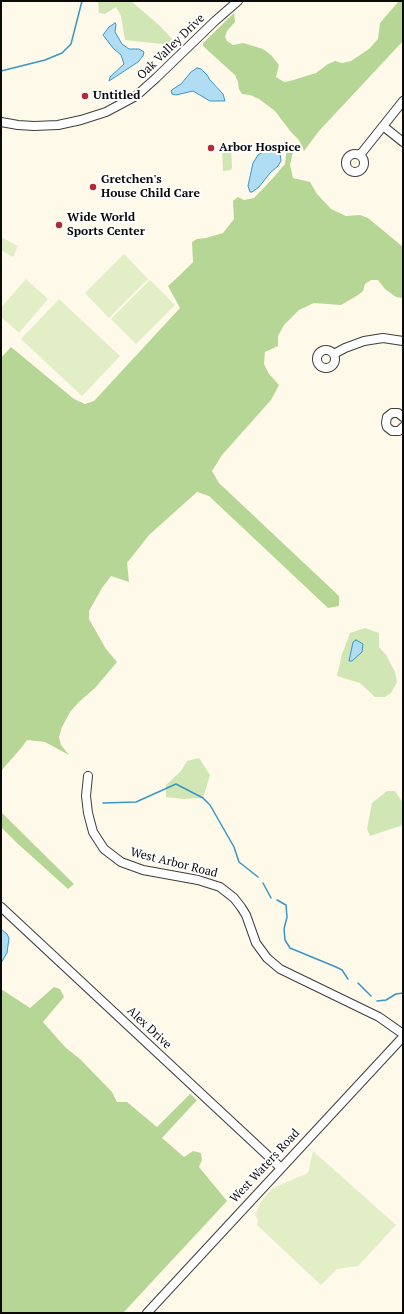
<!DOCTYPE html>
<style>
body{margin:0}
#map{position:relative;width:404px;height:1314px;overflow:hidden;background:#fef9e9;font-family:"PT Serif",serif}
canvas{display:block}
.frame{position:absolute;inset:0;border:2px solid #0a0a0a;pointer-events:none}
</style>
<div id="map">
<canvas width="404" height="1314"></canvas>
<div class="frame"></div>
</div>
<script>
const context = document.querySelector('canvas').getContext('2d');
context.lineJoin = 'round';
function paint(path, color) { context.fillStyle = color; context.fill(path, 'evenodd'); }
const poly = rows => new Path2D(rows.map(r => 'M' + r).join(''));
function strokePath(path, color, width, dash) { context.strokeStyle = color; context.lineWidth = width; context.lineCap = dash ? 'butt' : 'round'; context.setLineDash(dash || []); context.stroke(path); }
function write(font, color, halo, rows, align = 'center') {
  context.font = font + ' "PT Serif",serif'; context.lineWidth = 4; context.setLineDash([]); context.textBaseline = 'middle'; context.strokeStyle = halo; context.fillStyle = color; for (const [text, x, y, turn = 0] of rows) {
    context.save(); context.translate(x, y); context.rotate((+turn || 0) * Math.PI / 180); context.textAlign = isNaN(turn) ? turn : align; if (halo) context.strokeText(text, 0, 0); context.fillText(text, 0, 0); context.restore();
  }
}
paint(poly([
 [98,1,131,1,160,26,174,41,171,45,125,40,121,16,116,7,105,14,99,13],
 [225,145,231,145,232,168,231,170,223,171,222,149,225,149],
 [365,628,379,633,379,647,386,655,395,672,397,682,391,693,385,697,375,697,360,683,337,676,342,654,350,633],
 [199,758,210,775,203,798,183,799,166,797,166,785,181,771,187,761],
 [387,791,395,791,403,803,403,825,370,836,367,829,372,803]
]), '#d1e6b5');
paint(poly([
 [399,1,403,1,403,41,319,131,304,151,299,140,291,132,275,111,259,99,250,95,242,94,239,89,238,82,235,75,203,46,203,43,234,13,235,22,227,31,225,37,227,41,233,45,243,43,263,49,271,55,279,65,276,77,284,82,290,81,316,73,328,64,335,61,342,63,351,61,369,49,378,39,380,23],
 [287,147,294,147,290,165,293,178,310,182,317,194,331,209,346,216,360,215,368,218,403,247,403,298,396,297,385,289,378,280,371,280,365,284,363,291,358,295,341,305,314,303,299,310,284,325,278,336,278,346,265,352,264,364,269,374,279,385,271,400,222,455,212,471,219,483,339,596,339,606,328,608,209,496,197,492,149,535,127,563,129,582,111,576,102,588,89,611,89,619,106,649,117,662,95,688,80,701,70,712,62,727,59,737,61,745,69,755,45,742,27,740,22,747,1,771,1,358,11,347,74,399,85,404,94,401,180,308,168,286,180,275,193,262,192,242,197,239,206,238,223,233,234,219,233,201,238,197,244,200,254,198,274,177,285,164],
 [1,812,74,884,68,889,17,843,1,827],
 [54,987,60,989,64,997,43,1022,65,1047,80,1059,112,1092,117,1102,127,1102,157,1127,190,1094,197,1100,162,1138,184,1157,193,1151,201,1153,202,1160,199,1167,227,1201,123,1313,1,1313,1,989,30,1008]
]), '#b6d695');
paint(poly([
 [1,237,18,246,13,257,1,250],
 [124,254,148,279,109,318,85,293],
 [26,279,48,299,19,333,1,317,1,308],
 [150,280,175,305,136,344,111,319],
 [59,299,120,356,82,396,21,339],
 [313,1151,396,1225,358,1266,337,1269,321,1285,257,1225,258,1220,255,1215,262,1200,273,1188,308,1173]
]), '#e2eec6');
const water = poly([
 [115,23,116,24,115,32,122,44,129,49,139,49,144,52,143,56,138,62,109,81,110,77,124,64,121,55,113,48,103,35,109,27,115,23],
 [197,68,201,69,207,75,210,80,223,94,225,101,210,101,193,91,176,95,172,94,171,91,173,89,181,84,191,72,197,68],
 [272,146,273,146,280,153,281,161,278,166,270,173,259,187,252,192,250,192,248,186,253,163,258,155,272,146],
 [356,640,363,644,362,652,352,661,349,661,353,642,356,640],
 [1,929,7,934,9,938,7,953,1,963,1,929]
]);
paint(water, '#b0ddf3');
strokePath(water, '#3a96c7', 1);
strokePath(poly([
 [1,71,45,60,62,53,71,44,82,1],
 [103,803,136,802,176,784,203,798,210,805,234,847,239,862,258,877],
 [263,883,271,898],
 [277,900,286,905,287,917,284,929,285,940,290,948,336,967,342,970,348,979],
 [358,983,371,996],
 [377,1001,386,1000,396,994,403,993]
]), '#3a96c7', 1.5);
const minor = poly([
 [1,122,18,125,34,126,58,125,81,120,106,112,136,96,156,78,215,21,238,1],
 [383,126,403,142],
 '346 163a9 9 0 1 1 18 0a9 9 0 1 1-18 0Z',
 [360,155,403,101],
 '317 359a9 9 0 1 1 18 0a9 9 0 1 1-18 0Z',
 [334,354,345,348,364,341,383,338,403,341],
 [403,417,398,413,392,413,387,417,386,423,387,427,392,431,399,431,403,427],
 [88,776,86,796,88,813,93,832,104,849,121,862,143,870,198,880,220,887,234,898,241,907,246,915,256,943,267,958,280,969,379,1017,403,1034],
 [1,907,281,1168],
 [147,1313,403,1037]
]);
strokePath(minor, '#3d3d3d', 10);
strokePath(minor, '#fff', 8);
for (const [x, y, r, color] of [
 [85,96,4,"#b32937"],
 [211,148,4,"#b32937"],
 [93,187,4,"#b32937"],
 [59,225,4,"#b32937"]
]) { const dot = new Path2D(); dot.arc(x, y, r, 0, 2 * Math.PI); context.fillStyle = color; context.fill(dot); strokePath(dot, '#fff', 1.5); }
write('12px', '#0a0a0a', '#fff', [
 ["Oak Valley Drive",171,47,-44],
 ["West Arbor Road",174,863,14],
 ["Alex Drive",149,1028,43],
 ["West Waters Road",265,1166,-47]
]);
write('bold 12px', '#0a0a0a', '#fff', [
 ["Untitled",93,96],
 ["Arbor Hospice",219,148],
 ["Gretchen's",101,180],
 ["House Child Care",101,194],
 ["Wide World",67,218],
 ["Sports Center",67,232]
], 'left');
</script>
